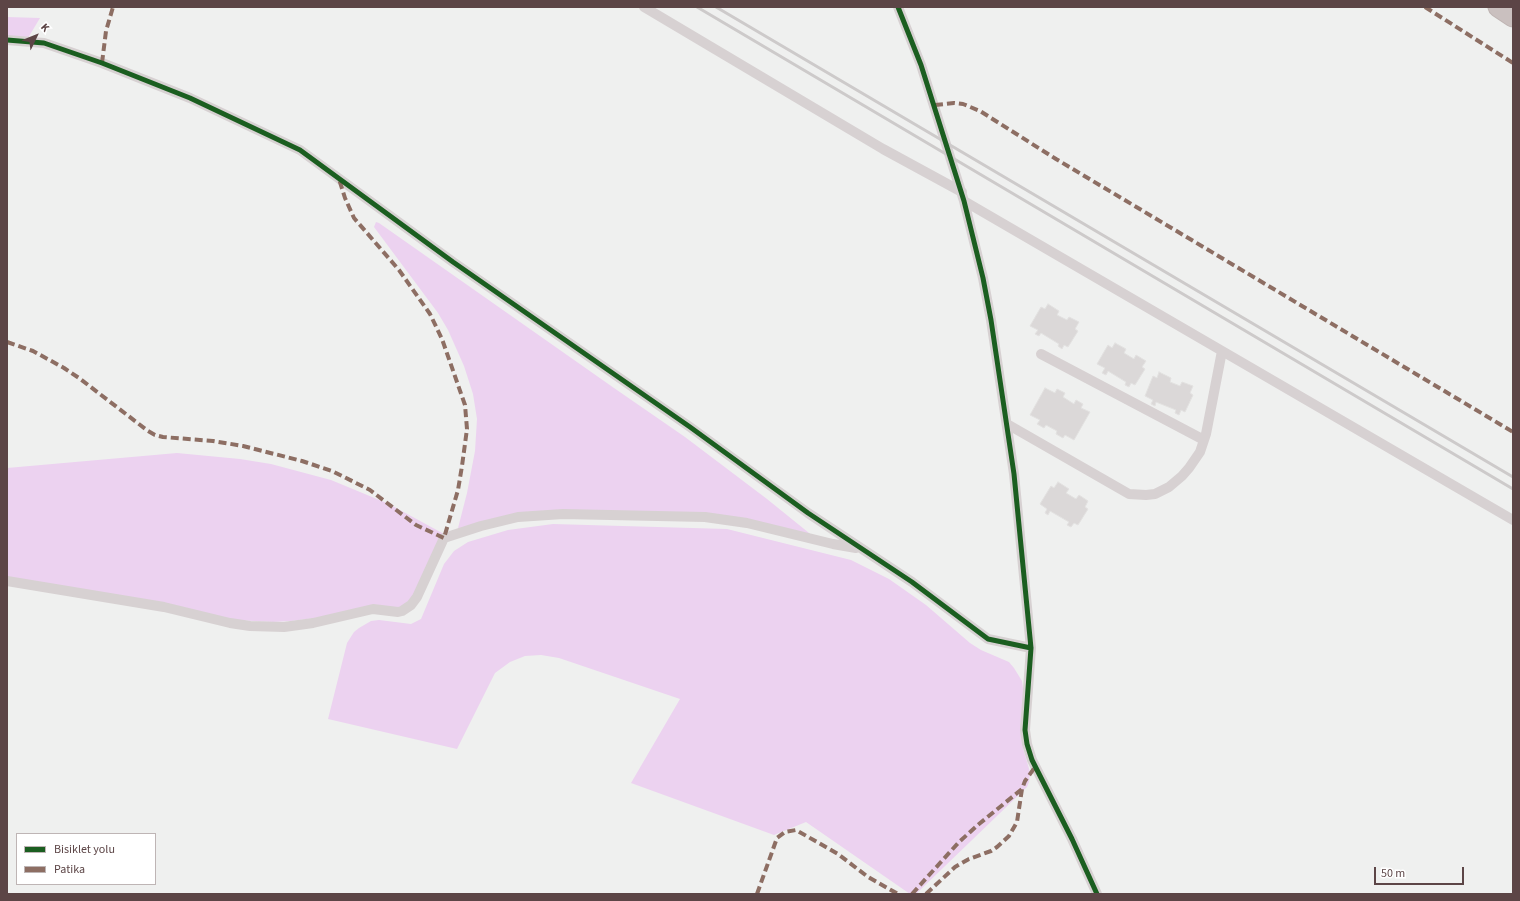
<!DOCTYPE html>
<style>
body{margin:0}
#map{position:relative;width:1520px;height:901px;overflow:hidden;background:#eff0ef;font-family:"Source Sans 3",sans-serif}
canvas{display:block}
.frame{position:absolute;inset:0;border:8px solid #5c4546;pointer-events:none}
.legend{position:absolute;left:16px;top:833px;width:140px;height:52px;box-sizing:border-box;background:#fff;border:1px solid #beb5b5;margin:0;padding:5px 7px;list-style:none;font-size:12px;color:#5c4546}
.legend li{display:flex;align-items:center;gap:8px;height:20px}
.legend b{width:20px;border:1px solid #beb5b5}
.north{position:absolute;left:16px;top:16px;width:40px;height:40px;-webkit-text-stroke:3px #fff;paint-order:stroke;rotate:47deg;font-size:11px;font-weight:700;line-height:16px;text-align:center;color:#5c4546}
.north::after{content:'';display:block;margin:auto;width:14px;height:18px;background:#5c4546;clip-path:polygon(50% 0,100% 100%,50% 72%,0 100%)}
.scale{position:absolute;left:1374px;top:867px;width:90px;height:18px;box-sizing:border-box;border:2px solid #5c4546;border-top:0;padding-left:5px;font-size:12px;line-height:14px;white-space:nowrap;color:#5c4546;-webkit-text-stroke:3px #fff;paint-order:stroke}
</style>
<div id="map">
<canvas width="1520" height="901"></canvas>
<div class="frame"></div>
<ul class="legend">
<li><b style="height:5px;background:#1b5e20"></b>Bisiklet yolu</li>
<li><b style="height:5px;background:#8d6e63"></b>Patika</li>
</ul>
<div class="north">K</div>
<div class="scale">50 m</div>
</div>
<script>
const context = document.querySelector('canvas').getContext('2d');
context.lineJoin = 'round';
function paint(path, color) { context.fillStyle = color; context.fill(path, 'evenodd'); }
const poly = rows => new Path2D(rows.map(r => 'M' + r).join(''));
function strokePath(path, color, width, dash) { context.strokeStyle = color; context.lineWidth = width; context.lineCap = dash ? 'butt' : 'round'; context.setLineDash(dash || []); context.stroke(path); }
paint(poly([
 [7,17,40,18,28,38,7,37],
 [376,222,379,223,614,388,685,437,767,499,814,537,728,519,558,514,457,532,467,493,475,451,477,419,473,394,464,366,448,330,438,313,374,227],
 [177,453,240,459,271,464,331,480,389,504,444,534,414,599,402,607,291,621,273,622,235,620,7,577,7,468],
 [553,524,727,529,851,560,889,579,926,605,970,643,981,650,1009,662,1014,668,1022,681,1023,688,1023,748,1030,772,1029,782,1027,787,916,894,910,894,806,822,774,835,631,783,680,699,559,658,541,655,525,656,510,662,495,673,457,749,328,719,347,643,354,632,359,628,371,621,379,620,411,624,421,619,444,564,454,551,468,542,508,530]
]), '#ecd2f0');
const building = poly([
 [1048,304,1059,311,1057,315,1067,320,1069,317,1079,322,1075,329,1078,331,1068,347,1064,345,1062,349,1058,346,1059,344,1041,333,1039,336,1035,334,1038,330,1030,326,1041,307,1045,309,1048,304],
 [1115,343,1126,349,1124,353,1134,359,1136,355,1146,361,1142,367,1145,369,1135,385,1131,383,1129,387,1125,385,1126,382,1108,371,1106,375,1102,373,1105,368,1097,364,1108,345,1112,348,1115,343],
 [1159,372,1171,378,1170,382,1180,386,1182,382,1193,386,1190,393,1193,395,1185,412,1181,410,1179,415,1175,413,1176,410,1156,402,1155,406,1151,404,1153,400,1145,396,1153,376,1157,378,1159,372],
 [1045,388,1055,393,1057,389,1065,393,1063,397,1074,404,1076,400,1083,404,1081,408,1090,412,1074,440,1065,435,1063,438,1056,434,1057,431,1046,425,1044,428,1037,424,1040,420,1030,415,1045,388],
 [1058,482,1069,489,1066,493,1076,499,1079,495,1088,501,1085,507,1088,509,1078,525,1074,523,1071,527,1067,525,1069,522,1050,511,1048,515,1045,513,1047,509,1040,504,1051,486,1054,488,1058,482]
]);
paint(building, '#dbd8d8');
strokePath(building, '#e2e1e0', 1);
const highway = poly([
 [1498,7,1513,17]
]);
strokePath(highway, '#bfb4b3', 21);
strokePath(poly([
 [644,7,883,149,962,192],
 [898,7,921,65,964,201,983,278,991,320,1014,474,1031,648,1025,730,1027,744,1032,760,1072,839,1097,894],
 [7,40,44,43,102,63,190,98,300,150,453,262,690,427,808,513,912,582,988,639,1031,648],
 [964,201,1513,520],
 [1041,354,1204,440],
 [1007,424,1129,494,1146,495,1155,494,1169,487,1182,476,1189,468,1200,452,1206,434,1222,351],
 [7,581,164,607,230,623,250,626,284,627,313,623,373,609,398,612,402,611,411,605,417,597,444,538,481,526,518,517,563,514,705,517,747,523,833,544,856,548]
]), '#d7d1d2', 10);
strokePath(highway, '#cac0bf', 19);
strokePath(poly([
 [697,7,1513,489],
 [716,7,1513,477]
]), '#cdcaca', 3);
strokePath(poly([
 [1425,7,1513,63],
 [102,63,106,31,113,7],
 [935,105,954,103,963,104,980,111,1056,159,1513,432],
 [7,342,33,351,64,368,79,378,148,431,155,435,163,437,213,441,243,446,302,461,332,471,370,490,416,525,444,538,458,490,462,466,467,429,465,405,442,339,430,314,399,270,354,218,345,198,339,179],
 [757,894,777,838,785,832,796,830,838,854,868,877,898,894],
 [912,894,959,842,979,824,1022,789],
 [926,894,955,867,969,859,991,851,997,847,1009,836,1017,822,1022,789,1025,781,1035,767]
]), '#8d6e63', 4, [8, 4]);
strokePath(poly([
 [898,7,921,65,964,201,983,278,991,320,1014,474,1031,648,1025,730,1027,744,1032,760,1072,839,1097,894],
 [7,40,44,43,102,63,190,98,300,150,453,262,690,427,808,513,912,582,988,639,1031,648]
]), '#1b5e20', 5);
</script>
